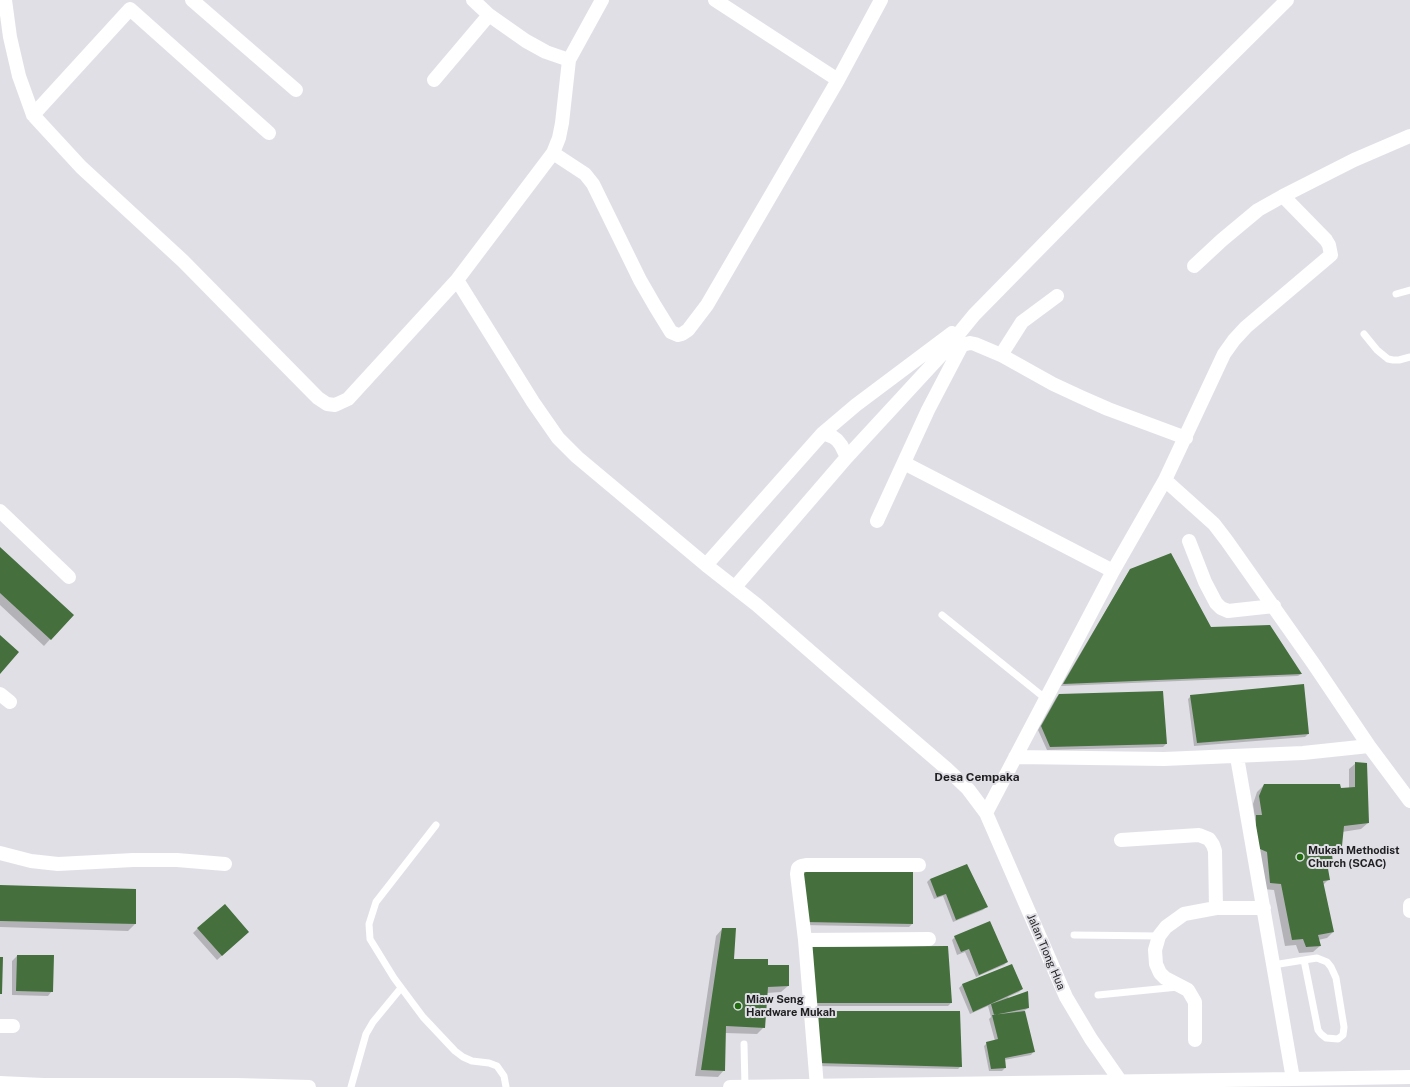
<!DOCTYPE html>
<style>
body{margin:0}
canvas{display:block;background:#dfdfe5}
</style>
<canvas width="1410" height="1087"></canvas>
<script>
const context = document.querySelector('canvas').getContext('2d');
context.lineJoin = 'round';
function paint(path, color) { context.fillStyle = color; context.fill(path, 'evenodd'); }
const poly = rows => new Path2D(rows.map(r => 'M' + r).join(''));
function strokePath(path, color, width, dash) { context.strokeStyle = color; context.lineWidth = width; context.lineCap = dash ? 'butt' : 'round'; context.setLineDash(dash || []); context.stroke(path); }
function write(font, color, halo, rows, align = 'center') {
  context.font = font + ' "Public Sans",sans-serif'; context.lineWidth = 4; context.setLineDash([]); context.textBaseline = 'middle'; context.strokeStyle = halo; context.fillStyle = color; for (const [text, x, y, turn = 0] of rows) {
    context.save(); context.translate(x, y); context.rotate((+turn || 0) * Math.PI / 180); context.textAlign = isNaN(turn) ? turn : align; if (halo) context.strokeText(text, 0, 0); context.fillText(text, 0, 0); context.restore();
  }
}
paint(poly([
 [0,548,72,615,44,646,0,605],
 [1128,573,1210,628,1301,674,1298,676,1061,686],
 [1059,694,1166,744,1163,747,1047,750,1038,730,1056,698],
 [1191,696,1308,734,1305,737,1194,746,1188,699],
 [1356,763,1368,823,1361,829,1342,832,1341,845,1334,852,1331,852,1332,862,1327,867,1329,879,1323,885,1333,932,1327,938,1318,940,1320,946,1313,952,1299,953,1296,945,1285,946,1274,890,1263,889,1250,823,1255,818,1253,804,1257,792,1264,785,1340,789,1349,788,1349,769],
 [797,871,912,924,909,927,801,925],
 [930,879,986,907,983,910,953,922,943,896,934,899,927,882],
 [0,886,135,924,128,931,0,927],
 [198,928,243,937,217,960,193,933],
 [722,929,733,960,788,986,781,992,767,993,764,1027,757,1034,725,1033,724,1070,718,1077,695,1076,716,936],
 [955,937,1007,962,1004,965,976,977,965,952,957,955,952,940],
 [805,951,951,1003,948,1006,809,1006],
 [17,956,52,991,48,996,12,995,12,961],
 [1012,965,1022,989,1019,992,1008,997,1009,998,1028,1008,1024,1011,1034,1051,1031,1055,1004,1060,1005,1068,1002,1071,989,1071,984,1046,987,1043,995,1041,989,1019,991,1017,988,1006,970,1014,959,988,962,985],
 [815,1012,961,1066,958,1069,814,1066]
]), '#0003');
paint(poly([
 [0,547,74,615,51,640,0,593],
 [1171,553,1211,627,1270,625,1302,674,1063,684,1130,569],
 [0,635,19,652,0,674],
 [1304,684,1309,734,1197,743,1190,695],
 [1163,691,1167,744,1050,747,1041,726,1059,694],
 [1355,762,1367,763,1369,823,1344,826,1342,846,1331,846,1333,863,1327,863,1330,880,1323,881,1334,932,1318,935,1321,946,1306,947,1303,939,1292,940,1281,884,1270,883,1267,852,1260,849,1256,837,1256,815,1262,815,1259,796,1264,784,1340,784,1341,788,1355,787],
 [967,864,988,907,956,920,946,894,937,897,930,879],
 [800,867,913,870,913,924,804,922],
 [0,885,136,889,136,924,0,921],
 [225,904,249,932,222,956,197,928],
 [990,921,1008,962,979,975,969,949,961,952,954,936],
 [722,928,736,928,734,959,768,959,768,965,789,965,789,986,768,987,765,1028,726,1026,725,1071,701,1070],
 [948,946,952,1003,812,1003,808,947],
 [17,955,54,955,53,992,16,991],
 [0,957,3,957,2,994,0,994],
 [1012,964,1023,989,973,1012,962,984],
 [1028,991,1029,1008,994,1015,991,1004],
 [815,1011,960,1011,962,1067,817,1063],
 [1025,1011,1035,1052,1005,1058,1006,1068,991,1069,986,1042,998,1039,992,1015]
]), '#45703d');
strokePath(poly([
 [1396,294,1410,290],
 [1364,334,1377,350,1388,359,1393,360,1399,360,1410,357],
 [942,615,1046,699],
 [436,825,376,902,369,924,370,939,394,978,423,1017,455,1051,463,1057,472,1061,489,1063,497,1066,504,1076,506,1087],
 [1074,935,1159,936],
 [1273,965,1304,960,1317,958,1327,962,1331,967,1336,978,1344,1027,1343,1035,1338,1039,1326,1038,1321,1034,1318,1030,1304,960],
 [1098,995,1178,987],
 [744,1044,745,1087],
 [351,1087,366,1034,373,1022,401,988]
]), '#fff', 7);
strokePath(poly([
 [5,0,10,37,19,76,33,115],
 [192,0,296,90],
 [473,0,489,15,526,41,546,52,569,60,562,123,559,138,553,153,457,280,533,402,558,438,577,457,706,565,757,605,834,672,947,769,968,789,986,813,1113,571,1165,480,1224,354,1234,340,1246,327,1331,255,1329,245,1326,240,1283,196,1354,160,1410,136],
 [715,0,838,80],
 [569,60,602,0],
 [434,80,489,15],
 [269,133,130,9,33,115,81,167,183,261,312,392,318,398,327,404,335,405,348,399,457,280],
 [553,153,585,174,593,184,640,280,655,306,671,332,678,335,682,334,688,330,707,305,838,80,881,0],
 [1194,266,1222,240,1258,210,1283,196],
 [1057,296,1022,322,1001,355,1053,384,1081,397,1108,409,1186,438],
 [823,433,833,437,837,440,841,445,847,457],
 [904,463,1113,571],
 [1165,480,1214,524,1227,541,1313,663,1369,746,1410,801],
 [0,511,69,577],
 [877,521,928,410,962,345,970,343,975,344,1001,355],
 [1189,541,1205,582,1216,603,1221,608,1228,611,1274,606],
 [706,565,823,433,856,405,952,333],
 [735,587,847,457,943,353,974,315,1134,152,1287,0],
 [0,694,10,702],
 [1015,757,1164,759,1303,753,1369,746],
 [1237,757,1293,1079],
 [986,813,1066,997,1091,1039,1121,1082],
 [1121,840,1199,835,1209,839,1213,845,1215,851,1216,908],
 [0,853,31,861,58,864,133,860,177,860,225,864],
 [1410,905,1410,911],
 [805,940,929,939],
 [0,1026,13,1026],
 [1195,1040,1195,1002,1188,990,1165,978,1160,973,1156,964,1155,950,1159,936,1166,927,1184,914,1216,908,1264,908],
 [0,1083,43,1085,237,1085,309,1087],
 [730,1087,1293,1079,1410,1077],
 [817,1087,805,940,797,874,798,868,801,866,806,865,919,865]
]), '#fff', 14);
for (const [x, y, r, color] of [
 [1300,857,4,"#216d0f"],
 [738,1006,4,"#216d0f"]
]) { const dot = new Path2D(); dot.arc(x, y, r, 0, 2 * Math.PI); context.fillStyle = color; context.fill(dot); strokePath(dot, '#dfdfe5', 1.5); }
write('bold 11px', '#1f1f21', '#dfdfe5', [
 ["Mukah Methodist",1308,851],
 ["Church (SCAC)",1308,864],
 ["Miaw Seng",746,1000],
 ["Hardware Mukah",746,1013]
], 'left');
write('11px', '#1f1f21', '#dfdfe5', [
 ["Jalan Tiong Hua",1046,952,67]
]);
write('bold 12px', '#1f1f21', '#dfdfe5', [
 ["Desa Cempaka",977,777]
]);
</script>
